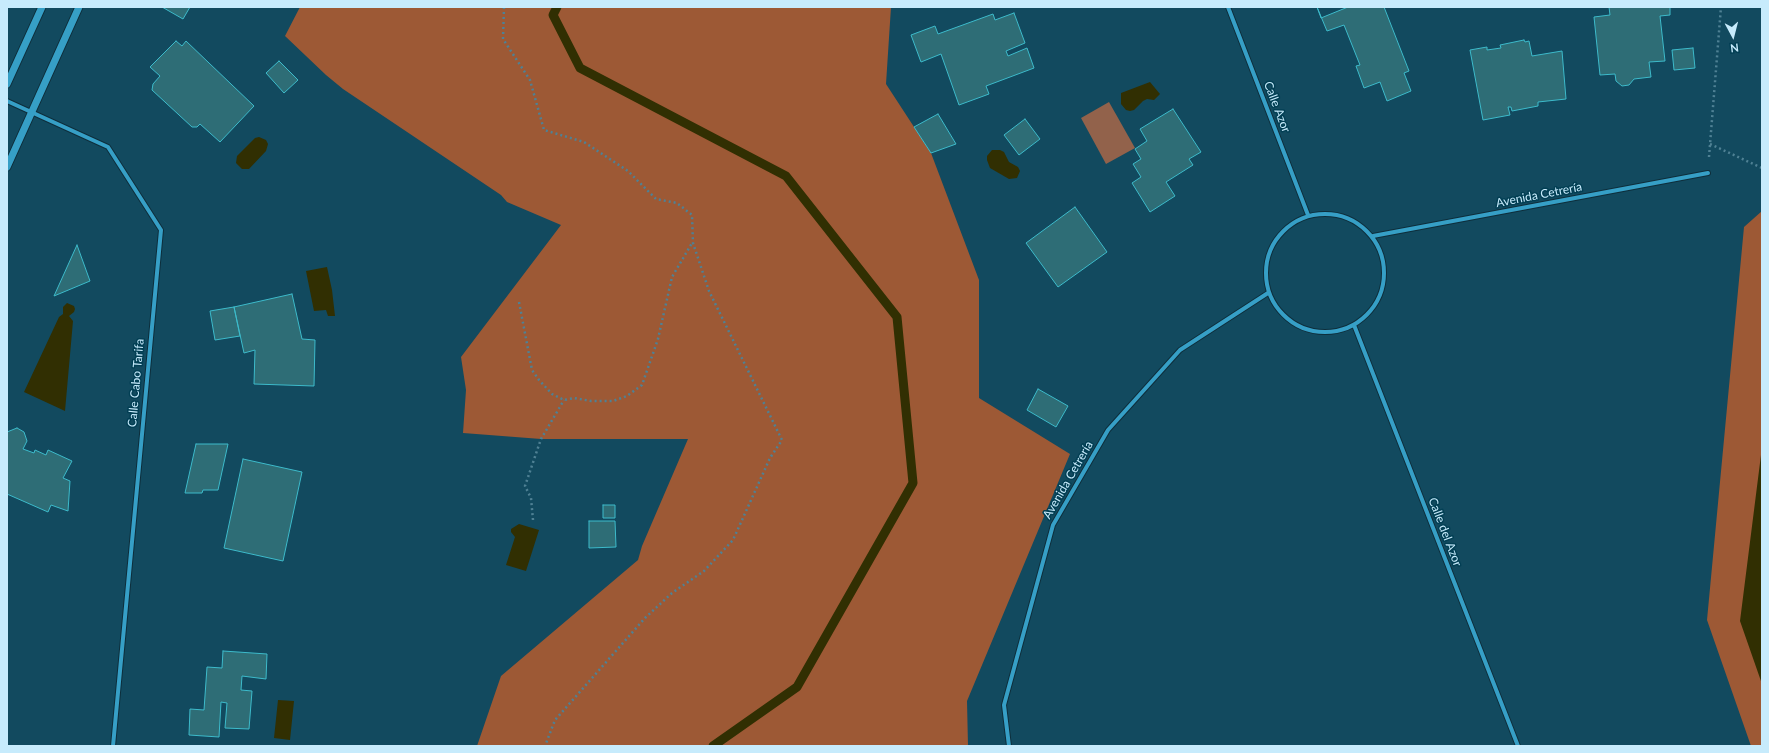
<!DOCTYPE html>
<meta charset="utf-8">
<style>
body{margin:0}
#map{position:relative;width:1769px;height:753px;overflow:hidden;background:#124a5f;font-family:Lato,sans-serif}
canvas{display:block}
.frame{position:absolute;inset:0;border:8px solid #c7ebfc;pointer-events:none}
.north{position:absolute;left:1713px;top:16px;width:40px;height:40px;-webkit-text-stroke:3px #023f54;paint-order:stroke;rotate:173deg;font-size:11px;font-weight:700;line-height:16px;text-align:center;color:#c7ebfc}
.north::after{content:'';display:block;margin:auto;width:14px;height:18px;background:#c7ebfc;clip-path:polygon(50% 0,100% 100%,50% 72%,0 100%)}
</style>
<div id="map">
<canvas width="1769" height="753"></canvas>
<div class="frame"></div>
<div class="north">N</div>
</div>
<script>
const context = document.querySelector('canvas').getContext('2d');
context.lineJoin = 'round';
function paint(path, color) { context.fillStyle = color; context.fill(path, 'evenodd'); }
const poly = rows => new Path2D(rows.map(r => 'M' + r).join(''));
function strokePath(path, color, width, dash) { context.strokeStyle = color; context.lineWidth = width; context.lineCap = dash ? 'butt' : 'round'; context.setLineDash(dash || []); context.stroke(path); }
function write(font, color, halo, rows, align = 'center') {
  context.font = font + ' Lato,sans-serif'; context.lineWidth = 3; context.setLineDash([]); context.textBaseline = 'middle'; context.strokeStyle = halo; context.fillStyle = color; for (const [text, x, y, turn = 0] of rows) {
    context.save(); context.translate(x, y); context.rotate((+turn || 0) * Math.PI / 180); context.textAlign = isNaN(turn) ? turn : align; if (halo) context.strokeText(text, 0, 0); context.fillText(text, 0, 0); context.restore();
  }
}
paint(poly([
 [1109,102,1135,148,1106,164,1081,118]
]), '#92624b');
paint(poly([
 [300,7,891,7,886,84,931,153,979,280,979,398,1070,454,967,701,968,746,477,746,501,676,638,560,642,546,688,439,541,439,463,433,466,390,461,357,561,225,507,202,501,195,343,89,326,75,285,36],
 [1762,211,1762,746,1751,746,1707,620,1744,227]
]), '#9d5935');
paint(poly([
 [1150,82,1160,94,1154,100,1147,99,1143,101,1134,110,1130,111,1126,110,1121,104,1121,93],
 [259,137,266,140,268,144,266,151,249,169,242,169,236,163,237,156,255,138],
 [992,150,1000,150,1004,152,1009,162,1018,167,1020,171,1017,178,1009,179,990,168,987,160,987,156],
 [327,267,332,290,335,316,328,316,326,310,314,311,306,271],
 [67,303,74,306,75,309,74,312,69,316,73,321,65,411,24,392,59,317,63,314,63,307],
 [1762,447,1762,684,1740,621],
 [519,524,539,530,526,571,506,565,515,537,511,532,511,529],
 [278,700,294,701,290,740,274,738]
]), '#312f02');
strokePath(poly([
 [557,7,553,15,580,68,786,176,897,317,913,483,797,687,713,746]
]), '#312f02', 9);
const building = poly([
 [162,7,190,7,183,19,162,7],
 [1317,7,1384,7,1409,71,1404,73,1411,91,1387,101,1380,82,1364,88,1356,66,1360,65,1344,25,1327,31,1317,7],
 [1317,7,1348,7,1321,18,1317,7],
 [1609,7,1670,7,1670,15,1660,16,1665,61,1649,62,1651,77,1634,79,1629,85,1622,86,1616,81,1615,74,1600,75,1594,17,1610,15,1609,7],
 [1014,13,1025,43,1006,51,1008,56,1027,48,1034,68,986,86,989,94,959,105,941,54,921,62,911,35,935,26,938,34,993,14,995,20,1014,13],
 [1524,40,1525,42,1529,41,1532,56,1562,51,1566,99,1538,102,1538,106,1512,111,1511,107,1508,107,1510,115,1483,120,1470,50,1487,47,1487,50,1501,48,1500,45,1524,40],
 [176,41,182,46,186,41,254,106,220,142,200,124,197,127,192,127,152,90,153,84,160,76,150,67,176,41],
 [1693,48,1695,68,1674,70,1672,50,1693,48],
 [279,61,298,80,284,93,266,73,279,61],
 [1173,109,1201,152,1189,159,1193,165,1166,182,1175,196,1150,212,1132,183,1141,177,1133,164,1141,159,1135,149,1147,141,1140,129,1173,109],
 [938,114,956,144,931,153,914,127,938,114],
 [1025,119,1040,139,1019,155,1004,135,1025,119],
 [1075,207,1107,252,1058,287,1026,243,1075,207],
 [77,245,90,281,54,296,77,245],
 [292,294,302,339,315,340,314,386,254,384,255,350,244,353,234,307,292,294],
 [234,307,240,336,215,340,210,311,234,307],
 [1038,389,1068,406,1056,427,1027,410,1038,389],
 [17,428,24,432,27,441,23,449,34,453,35,450,46,455,48,450,72,461,63,478,70,481,68,511,51,505,48,512,7,494,7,432,17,428],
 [196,444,228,444,218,490,203,490,202,493,185,493,196,444],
 [243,459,302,472,283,561,224,548,243,459],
 [603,505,615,505,615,518,603,518,603,505],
 [589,521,615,521,616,547,589,548,589,521],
 [223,651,267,654,266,679,242,676,241,690,252,691,249,729,225,728,227,703,221,702,219,737,189,735,190,709,204,710,207,667,222,668,223,651]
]);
paint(building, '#2e6d76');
strokePath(building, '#3dbbcb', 1);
const minor = poly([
 [1228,7,1308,215],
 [7,101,108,147,161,230,113,746],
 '1266 273a59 59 0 1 1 118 0a59 59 0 1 1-118 0Z',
 [1373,236,1708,173],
 [1354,325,1518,746],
 [1009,746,1004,705,1053,525,1108,430,1180,350,1268,293]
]);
const tertiary = poly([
 [7,84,42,7],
 [7,167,79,7]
]);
strokePath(minor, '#0e2e3b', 6);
strokePath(tertiary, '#0e2e3b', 9);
strokePath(poly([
 [504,7,503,39,530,80,544,130,584,142,628,171,656,199,677,203,692,215,693,243,709,291,782,440,770,458,733,540,704,571,672,593,645,618,555,720,545,746],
 [1710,144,1762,168],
 [1709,157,1721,7],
 [519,302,532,370,539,380,552,394,564,400,574,398,591,401,613,401,627,396,642,385,658,339,672,277,692,243],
 [533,520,531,498,525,486,541,439,564,400]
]), '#4f8194', 2.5, [2, 3]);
strokePath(minor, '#369fc6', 4);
strokePath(tertiary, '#369fc6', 7);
write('12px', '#c7ebfc', '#023f54', [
 ["Calle Azor",1277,107,69],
 ["Avenida Cetrería",1539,195,-11],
 ["Calle Cabo Tarifa",136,383,-85],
 ["Avenida Cetrería",1068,480,-60],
 ["Calle del Azor",1445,532,69]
]);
</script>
